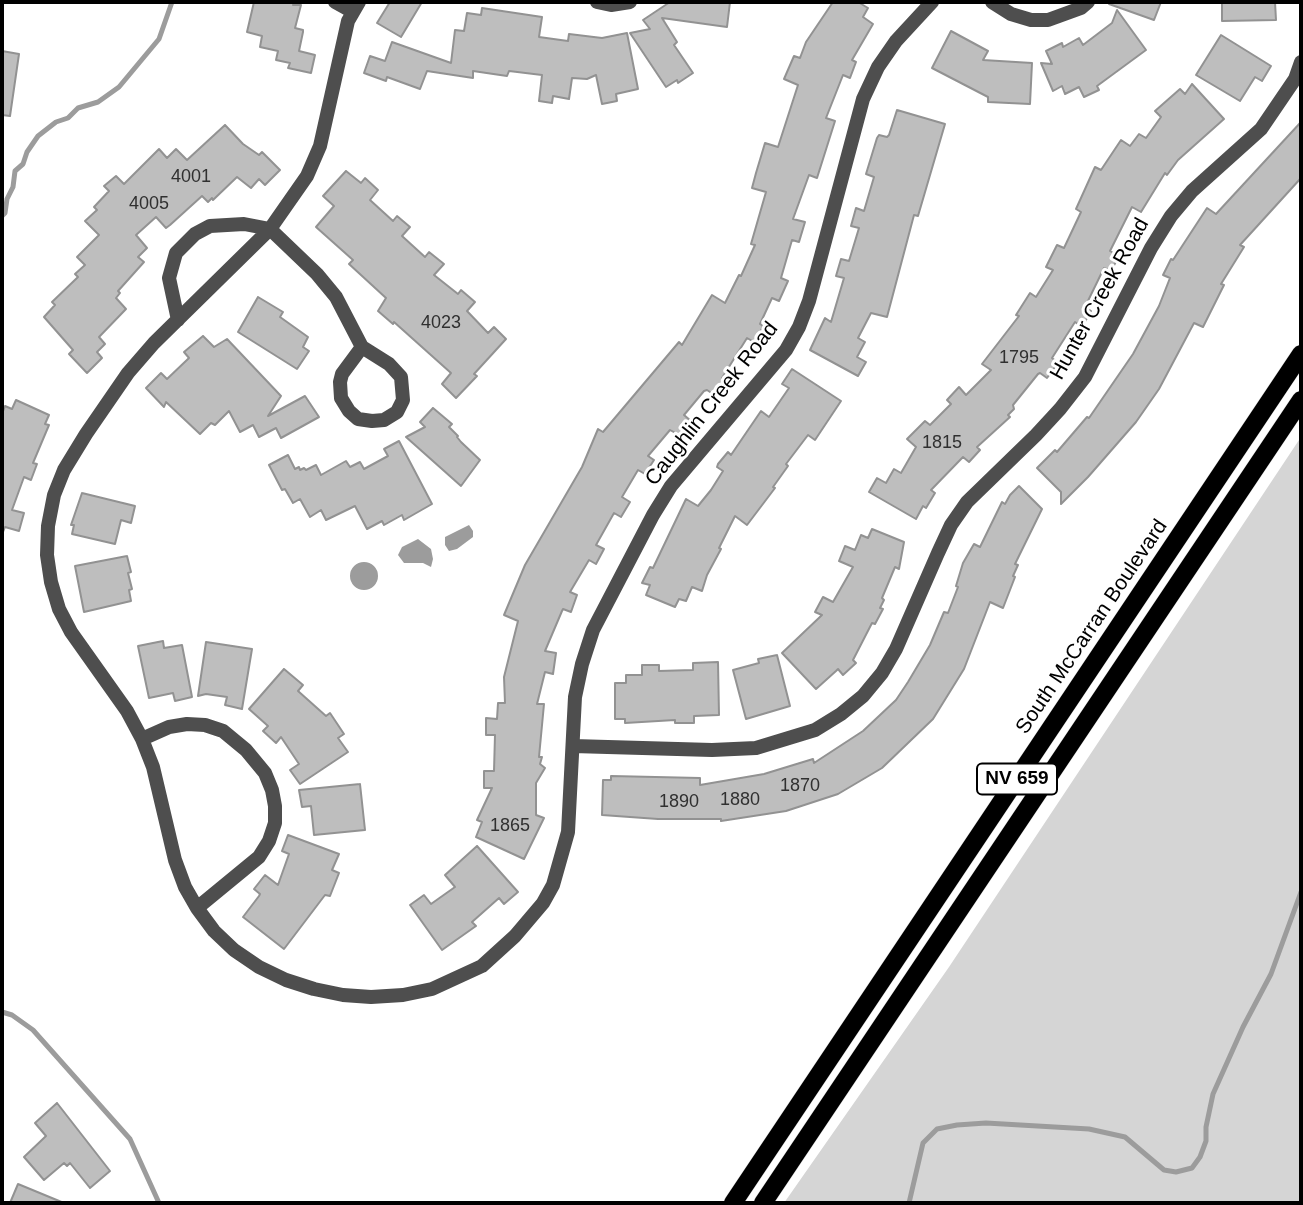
<!DOCTYPE html>
<style>
body{margin:0}
#map{position:relative;width:1303px;height:1205px;overflow:hidden;background:#fff;font-family:Helvetica,sans-serif}
canvas{display:block}
.frame{position:absolute;inset:0;border:4px solid #000;pointer-events:none}
</style>
<div id="map">
<canvas width="1303" height="1205"></canvas>
<div class="frame"></div>
</div>
<script>
const context = document.querySelector('canvas').getContext('2d');
context.lineJoin = 'round';
function paint(path, color) { context.fillStyle = color; context.fill(path, 'evenodd'); }
const poly = rows => new Path2D(rows.map(r => 'M' + r).join(''));
function strokePath(path, color, width, dash) { context.strokeStyle = color; context.lineWidth = width; context.lineCap = dash ? 'butt' : 'round'; context.setLineDash(dash || []); context.stroke(path); }
function write(font, color, halo, rows, align = 'center') {
  context.font = font + ' Helvetica,sans-serif'; context.lineWidth = 6; context.setLineDash([]); context.textBaseline = 'middle'; context.strokeStyle = halo; context.fillStyle = color; for (const [text, x, y, turn = 0] of rows) {
    context.save(); context.translate(x, y); context.rotate((+turn || 0) * Math.PI / 180); context.textAlign = isNaN(turn) ? turn : align; if (halo) context.strokeText(text, 0, 0); context.fillText(text, 0, 0); context.restore();
  }
}
paint(poly([
 [1301,437,1301,1203,784,1203,949,967]
]), '#d5d5d5');
paint(poly([
 [469,525,473,531,473,537,457,549,449,551,445,545,445,537],
 [418,539,431,549,433,559,431,567,423,563,404,563,398,555,402,547],
 '350 576a14 14 0 1 1 28 0a14 14 0 1 1-28 0Z'
]), '#9c9c9c');
strokePath(poly([
 [2,216,5,213,7,199,13,187,15,171,23,164,27,152,38,136,56,122,68,118,78,108,98,102,119,87,159,39,172,2],
 [2,1012,12,1015,33,1030,130,1139,159,1203],
 [909,1203,923,1143,937,1129,957,1125,986,1123,1089,1129,1125,1137,1164,1170,1176,1172,1192,1168,1200,1157,1206,1141,1206,1127,1213,1094,1243,1027,1271,974,1301,892]
]), '#9c9c9c', 5);
const building = poly([
 [254,2,294,2,293,5,301,5,295,28,303,30,303,32,299,51,315,55,311,73,288,68,290,63,276,60,278,51,260,47,262,36,247,32,254,2],
 [390,2,422,2,401,37,377,23,390,2],
 [670,2,730,2,727,27,662,18,677,42,674,45,693,73,678,83,677,80,666,87,630,33,650,29,643,20,670,2],
 [833,2,858,2,868,8,863,17,873,24,852,60,856,62,850,78,843,75,826,118,835,121,817,178,809,175,793,219,805,222,799,242,792,240,781,278,788,281,779,301,772,298,760,324,763,326,758,338,754,342,747,338,722,378,725,380,713,394,707,390,704,391,684,415,691,421,679,435,670,430,648,456,654,460,645,474,638,470,622,497,630,502,621,517,614,513,596,545,604,549,596,564,589,560,570,592,577,595,571,612,563,609,562,611,545,651,556,653,553,674,545,672,537,704,544,704,539,757,542,757,540,764,545,768,536,783,536,815,544,818,524,859,476,837,482,822,477,820,492,788,484,788,484,771,494,771,495,735,486,735,486,718,497,719,498,703,505,703,504,677,518,621,504,615,525,565,582,467,598,429,603,432,679,342,682,345,712,295,725,303,739,275,741,276,755,245,751,244,766,192,752,188,756,173,765,143,778,147,798,85,784,79,794,56,800,58,806,42,833,2],
 [1109,2,1161,2,1154,20,1109,4,1109,2],
 [1222,2,1275,2,1276,20,1222,21,1222,2],
 [482,8,542,17,539,37,568,41,569,34,602,38,627,33,638,89,616,94,617,101,602,104,596,75,587,79,572,78,569,99,553,96,552,103,539,101,542,75,509,71,507,76,473,71,473,78,427,71,420,89,387,77,386,81,364,73,370,56,385,61,392,42,451,63,455,30,464,31,467,13,481,15,482,8],
 [1117,10,1146,50,1097,86,1099,90,1084,97,1079,87,1065,94,1062,86,1053,91,1041,63,1052,64,1046,51,1062,43,1063,47,1079,38,1083,45,1112,23,1117,10],
 [951,31,988,51,983,60,1032,63,1030,104,988,102,988,97,932,68,951,31],
 [1221,35,1271,66,1262,81,1255,77,1240,101,1196,75,1221,35],
 [2,51,19,54,10,116,2,115,2,51],
 [1192,84,1224,119,1178,160,1167,175,1165,173,1141,212,1132,207,1110,251,1119,256,1111,271,1104,268,1085,307,1091,311,1082,327,1075,322,1052,358,1058,363,1047,378,1040,373,1038,374,1013,405,1014,409,1008,415,1010,417,977,447,980,450,969,462,963,457,931,490,935,493,926,508,923,506,916,519,869,492,877,478,886,483,894,469,901,473,916,447,907,439,925,421,930,425,951,404,947,400,959,387,966,395,991,370,982,364,1019,316,1016,315,1030,293,1036,297,1053,270,1046,267,1057,245,1064,248,1081,212,1076,209,1095,167,1101,170,1121,140,1130,146,1139,134,1146,138,1161,117,1155,111,1180,89,1185,94,1192,84],
 [897,110,945,124,918,216,914,215,887,317,871,313,858,338,865,342,857,357,866,362,858,376,810,350,825,318,831,322,844,278,836,276,841,259,849,261,859,228,851,226,856,208,864,211,874,177,866,174,877,138,879,135,887,137,889,135,897,110],
 [1301,122,1301,178,1240,245,1244,247,1221,284,1224,285,1203,327,1194,323,1159,389,1136,422,1088,477,1061,504,1061,492,1037,468,1055,450,1057,452,1087,417,1089,418,1133,354,1159,306,1170,278,1163,275,1171,259,1173,260,1207,208,1216,214,1301,122],
 [225,125,243,144,259,155,262,152,280,170,265,185,259,179,251,188,237,177,213,200,212,198,208,202,202,196,170,225,166,228,156,217,136,235,147,248,138,257,144,262,118,291,120,293,116,298,126,309,99,337,105,344,97,352,102,358,87,373,69,354,73,350,44,317,55,305,52,302,78,277,75,274,85,265,77,257,99,235,85,221,97,210,94,207,109,191,104,186,116,176,124,184,159,149,167,158,176,149,187,160,225,125],
 [346,171,361,183,365,178,378,190,370,200,393,221,397,216,410,227,402,236,425,257,429,252,444,264,434,275,458,294,461,290,475,302,467,311,488,333,494,327,506,339,474,374,477,376,456,398,442,384,451,373,394,322,393,324,378,311,386,298,349,264,353,260,316,227,334,206,323,196,346,171],
 [258,297,283,312,280,317,308,337,303,347,309,351,297,369,238,332,258,297],
 [203,336,214,347,227,339,281,396,268,416,305,396,319,417,281,438,276,428,259,437,253,425,240,432,229,411,215,425,211,423,200,434,166,402,164,407,146,388,161,373,167,379,189,358,184,352,203,336],
 [792,369,841,401,815,440,808,435,786,464,788,466,773,487,775,488,747,525,735,516,719,548,721,549,707,575,702,591,692,587,686,601,679,599,675,607,646,595,650,585,642,583,650,567,653,568,686,499,698,506,711,490,723,471,717,467,718,464,728,452,731,455,761,411,769,417,789,388,782,384,792,369],
 [16,400,49,415,45,424,49,425,33,463,37,464,31,480,24,477,12,510,24,513,19,531,5,527,3,532,2,414,5,406,12,409,16,400],
 [433,408,452,424,449,427,458,436,457,437,461,442,480,460,461,486,406,437,425,427,420,422,433,408],
 [399,441,432,504,404,520,402,515,384,525,382,521,367,529,355,506,326,520,321,510,310,517,300,499,293,503,285,489,282,490,269,465,288,455,295,469,299,467,300,470,304,468,306,470,316,465,321,475,346,461,350,467,360,462,364,469,388,456,384,449,399,441],
 [1019,486,1042,509,1015,564,1018,565,1013,576,1015,577,1003,608,990,602,964,669,933,719,882,768,838,794,786,811,721,821,721,819,658,819,602,815,603,780,611,780,611,776,700,778,700,785,764,774,813,759,814,763,863,731,896,700,908,682,930,645,944,612,948,613,958,587,956,586,963,563,974,544,980,547,1002,502,1005,504,1010,495,1019,486],
 [82,493,135,506,131,523,121,520,115,544,72,534,74,525,71,525,82,493],
 [872,529,904,542,899,569,895,567,882,598,884,600,880,608,883,609,875,624,872,623,853,660,856,663,843,675,838,669,836,671,816,689,782,653,822,615,815,612,823,597,833,602,853,567,839,561,845,546,855,550,861,535,868,538,872,529],
 [127,556,131,572,128,573,132,589,129,590,131,601,84,612,75,566,127,556],
 [163,641,164,648,182,645,192,697,175,701,173,693,149,698,138,646,163,641],
 [206,642,252,649,242,709,225,705,227,697,206,694,198,696,206,642],
 [777,655,790,706,746,719,733,670,759,663,758,659,777,655],
 [718,662,719,715,694,716,694,723,675,723,675,720,625,723,625,719,615,719,615,683,626,683,626,675,642,675,642,665,659,665,659,671,693,670,693,663,718,662],
 [284,669,303,685,298,691,326,716,330,713,344,734,338,738,348,752,300,784,290,770,299,764,281,737,276,743,263,731,268,726,249,709,284,669],
 [360,784,365,830,314,835,311,806,302,807,299,790,360,784],
 [288,835,339,854,332,870,339,873,330,896,325,895,284,949,243,917,259,896,260,894,254,889,265,875,278,885,289,854,282,851,288,835],
 [477,846,518,892,504,904,499,898,472,922,476,926,442,950,410,905,424,895,431,904,455,887,445,875,477,846],
 [57,1103,110,1171,90,1188,70,1163,67,1166,64,1163,44,1180,24,1157,46,1136,35,1123,57,1103],
 [18,1184,64,1203,10,1203,18,1184]
]);
paint(building, '#bebebe');
strokePath(building, '#929292', 2);
const primary = poly([
 [733,1203,1301,354],
 [763,1203,1301,400]
]);
strokePath(primary, '#dbdbdb', 19);
strokePath(poly([
 [335,2,353,12],
 [359,2,348,21,320,146,307,176,270,229,154,343,128,373,86,434,64,470,54,495,48,526,47,555,51,582,59,609,71,632,127,711,142,739,153,767,175,860,185,887,197,908,214,931,234,950,259,967,286,980,314,989,343,995,371,997,403,995,432,989,482,966,515,936,543,903,553,885,568,832,575,697,582,664,593,630,653,515,671,486,786,350,799,327,809,301,863,99,878,67,896,41,932,2],
 [597,2,611,5,630,2],
 [992,2,1011,14,1031,20,1048,20,1081,8,1088,2],
 [178,320,169,278,176,253,195,234,210,226,244,224,270,229,317,274,336,297,362,347,389,364,401,377,403,400,397,412,384,420,372,421,358,419,349,411,341,398,340,382,342,374,362,347],
 [142,739,169,727,187,724,205,725,223,731,246,750,265,773,272,790,275,806,275,823,269,841,259,857,197,908],
 [573,746,712,750,756,748,815,730,841,714,863,696,882,673,896,649,938,553,951,525,967,502,1036,435,1060,409,1085,377,1151,248,1171,216,1192,191,1261,129,1295,79,1301,62]
]), '#4e4e4e', 14);
strokePath(primary, '#000', 18);
write('18px', '#303030', null, [
 ["4001",191,177],
 ["4005",149,204],
 ["4023",441,323],
 ["1795",1019,358],
 ["1815",942,443],
 ["1870",800,786],
 ["1880",740,800],
 ["1890",679,802],
 ["1865",510,826]
]);
for (const [x, y, w] of [
 [1017,779,80]
]) { const box = new Path2D(); box.roundRect(x - w / 2, y - 15.5, w, 31, 5); context.fillStyle = '#fff'; context.fill(box); strokePath(box, '#000', 2); }
write('bold 19px', '#000', null, [
 ["NV 659",1017,779]
]);
write('21px', '#000', '#fff', [
 ["Hunter Creek Road",1100,299,-61],
 ["Caughlin Creek Road",712,404,-52],
 ["South McCarran Boulevard",1092,627,-56]
]);
</script>
